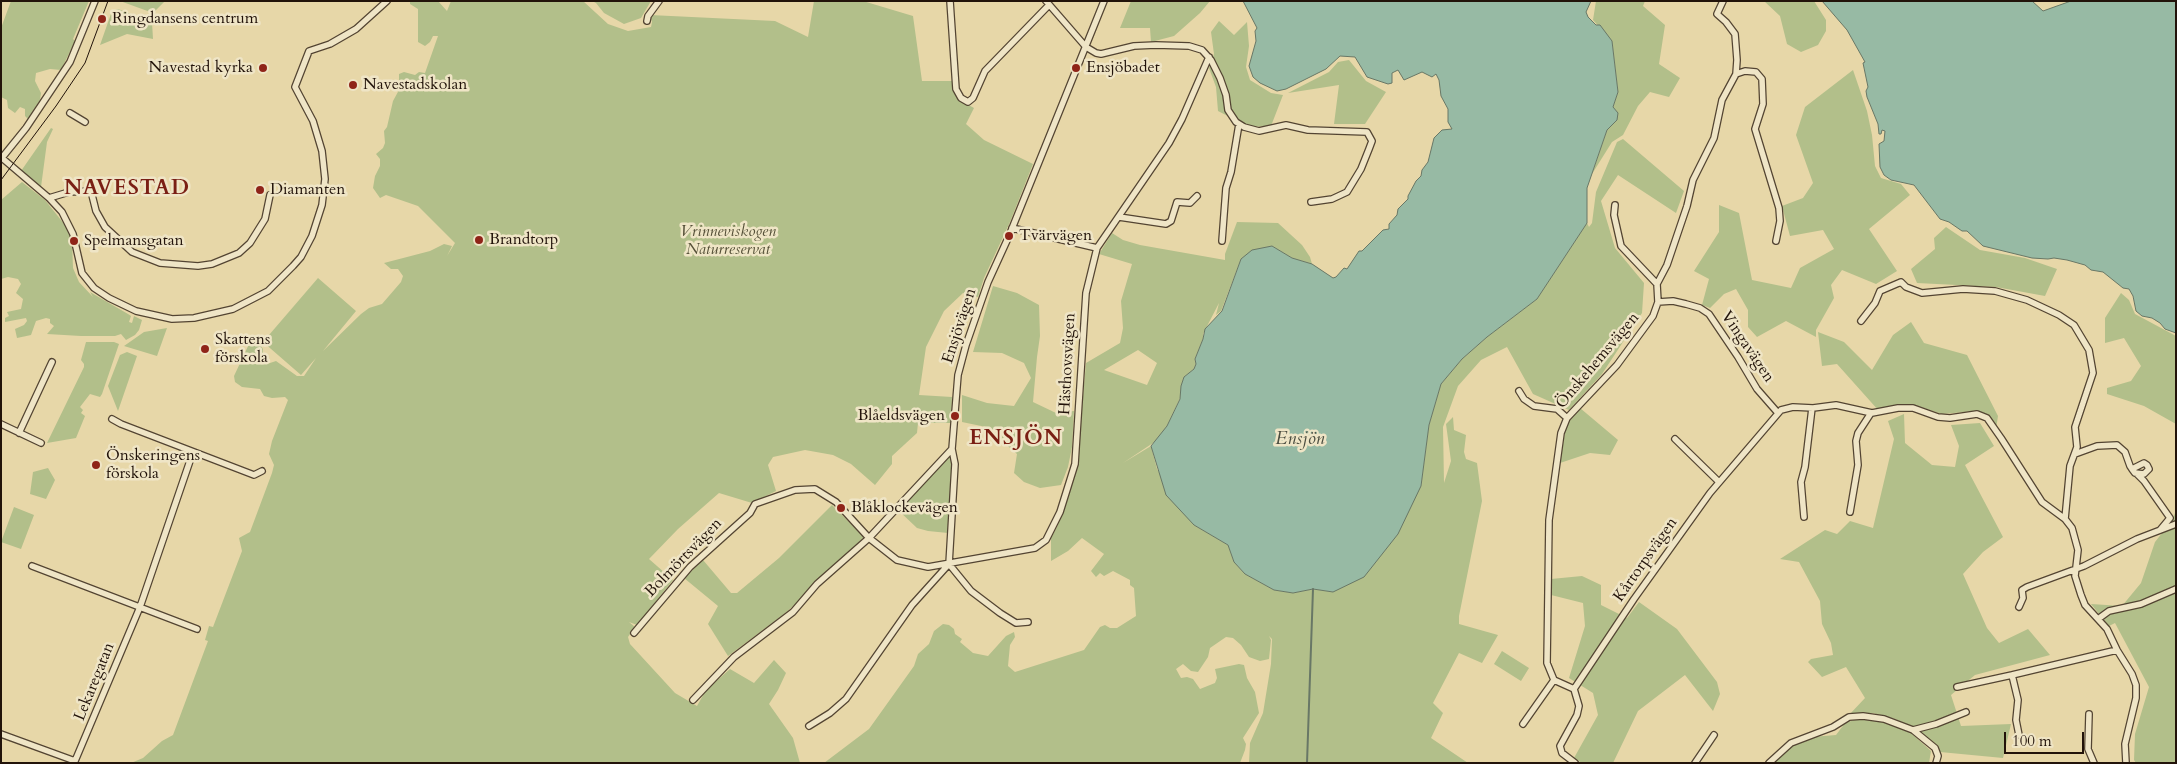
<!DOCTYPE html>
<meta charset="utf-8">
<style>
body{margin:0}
#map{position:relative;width:2177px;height:764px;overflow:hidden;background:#e7d7a8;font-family:Cardo,serif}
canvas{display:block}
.frame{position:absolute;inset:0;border:2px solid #22130a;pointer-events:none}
.scale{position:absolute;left:2004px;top:732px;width:80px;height:22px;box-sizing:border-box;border:2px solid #22130a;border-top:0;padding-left:6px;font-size:15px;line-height:18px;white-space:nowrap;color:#22130a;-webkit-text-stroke:4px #efe5c6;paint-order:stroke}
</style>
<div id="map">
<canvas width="2177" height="764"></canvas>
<div class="frame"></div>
<div class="scale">100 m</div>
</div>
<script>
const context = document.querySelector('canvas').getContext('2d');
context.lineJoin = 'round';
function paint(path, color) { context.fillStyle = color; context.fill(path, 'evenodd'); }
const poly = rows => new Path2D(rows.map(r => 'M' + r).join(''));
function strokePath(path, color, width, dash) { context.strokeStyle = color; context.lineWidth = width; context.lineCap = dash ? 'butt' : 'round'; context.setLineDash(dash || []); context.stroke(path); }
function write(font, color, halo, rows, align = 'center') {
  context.font = font + ' Cardo,serif'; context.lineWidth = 5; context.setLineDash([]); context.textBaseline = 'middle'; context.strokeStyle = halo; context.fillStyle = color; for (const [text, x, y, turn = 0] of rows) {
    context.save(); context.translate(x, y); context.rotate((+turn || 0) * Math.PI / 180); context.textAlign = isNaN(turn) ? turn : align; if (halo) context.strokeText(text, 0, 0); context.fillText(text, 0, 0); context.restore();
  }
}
paint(poly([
 [11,1,89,1,73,39,75,41,61,70,50,69,36,73,35,81,41,93,40,100,28,119,25,116,25,109,20,107,15,113,8,108,7,100,1,97,1,28],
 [120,1,165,1,153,13],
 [410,1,438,1,447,11,451,1,583,1,608,24,628,31,651,27,652,22,650,15,775,21,808,37,814,1,863,1,913,16,922,81,953,81,958,99,974,108,966,124,984,140,1033,164,1010,222,984,278,978,297,963,293,944,311,926,347,919,395,952,397,951,423,918,423,917,433,892,456,892,464,875,485,851,464,833,455,805,450,773,457,768,465,776,491,752,503,719,493,678,529,649,559,673,580,637,625,629,622,635,627,628,637,630,644,675,693,697,706,706,690,730,669,754,683,774,660,786,673,778,690,769,704,793,738,800,763,131,763,143,758,162,741,173,735,208,641,205,640,209,626,213,627,242,551,239,538,250,532,272,473,274,465,269,454,272,441,288,400,285,397,272,398,264,396,260,389,242,387,235,382,234,376,250,342,258,341,263,349,263,357,267,364,276,361,297,376,304,376,316,358,301,375,263,342,318,278,356,311,323,351,361,314,369,308,382,304,401,282,403,276,398,269,391,269,384,263,430,251,444,244,452,246,447,256,455,243,418,206,386,195,380,198,373,188,375,176,380,166,380,159,376,154,383,148,385,143,384,131,387,127,393,101,399,90,399,74,404,72,415,75,419,72,425,73,438,36,433,36,430,42,425,46,418,42,418,9,410,4],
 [592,1,651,1,641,18,624,24,604,13,596,3],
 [1131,1,1210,1,1200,13,1174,36,1151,42,1150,28,1120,28],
 [1596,1,1645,1,1643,6,1665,25,1659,64,1680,78,1669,97,1650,92,1638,106,1623,135,1612,142,1592,174,1607,130,1616,120,1613,107,1618,92,1612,41,1593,20],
 [1764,1,1814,1,1826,20,1826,31,1818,45,1801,52,1787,44,1780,16],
 [118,9,152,22,153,39,127,34,100,45,112,11],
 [1219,21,1234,35,1247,22,1249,46,1246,67,1250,80,1271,93,1283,95,1271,126,1249,127,1218,111,1216,87,1209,68,1214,54,1211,32],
 [1349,60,1366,81,1386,92,1365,124,1334,124,1339,85,1288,93,1329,72,1338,62],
 [1853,70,1867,111,1872,135,1875,166,1881,178,1901,184,1910,195,1869,229,1897,271,1876,284,1842,270,1831,285,1834,298,1816,330,1816,337,1786,321,1757,337,1748,327,1748,310,1736,289,1724,294,1710,308,1702,305,1709,279,1694,271,1719,232,1719,205,1739,213,1752,280,1791,288,1800,268,1834,249,1823,230,1790,236,1782,206,1803,198,1813,183,1796,135,1805,107],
 [51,128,53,129,47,142,41,187,21,171],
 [1623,139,1684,191,1676,213,1618,175,1601,201,1615,248,1644,283,1642,313,1602,374,1569,410,1533,394,1507,347,1481,360,1458,386,1443,427,1444,483,1451,461,1446,424,1453,417,1454,430,1466,435,1464,452,1466,459,1477,463,1482,501,1459,616,1459,624,1498,635,1482,663,1459,653,1433,703,1443,713,1431,738,1468,763,1249,763,1250,743,1263,713,1271,664,1272,639,1269,636,1271,640,1269,659,1260,661,1249,657,1241,645,1233,638,1226,637,1210,648,1208,657,1198,672,1191,671,1183,664,1176,669,1181,678,1187,677,1193,679,1200,689,1215,683,1217,678,1215,669,1239,664,1244,665,1247,678,1255,692,1259,713,1243,738,1246,744,1245,750,1240,763,824,763,869,729,914,666,918,654,929,644,934,631,943,624,949,625,954,629,955,634,962,639,960,642,973,653,988,656,1006,636,1014,632,1015,637,1010,645,1008,666,1015,672,1084,650,1100,627,1105,625,1110,628,1117,628,1136,616,1134,588,1130,585,1130,580,1113,571,1104,576,1100,573,1096,577,1091,571,1104,554,1082,538,1068,551,1051,561,1051,538,1057,527,1067,500,1077,463,1086,363,1120,343,1123,328,1121,301,1132,264,1099,254,1112,233,1123,240,1140,245,1225,260,1225,254,1237,222,1278,223,1302,245,1310,257,1312,264,1292,258,1272,246,1241,259,1221,311,1216,315,1219,303,1203,334,1203,339,1195,359,1196,364,1194,369,1184,377,1180,398,1167,426,1159,439,1123,463,1151,446,1157,469,1194,525,1228,545,1234,562,1245,574,1274,590,1293,593,1313,589,1333,592,1421,486,1429,425,1441,384,1462,359,1487,337,1537,299,1587,223,1589,227,1592,223,1596,192,1617,142],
 [1138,350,1157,363,1147,385,1104,370],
 [22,182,45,200,65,225,72,240,73,268,79,282,93,297,90,292,128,314,131,316,129,322,132,323,134,316,142,320,139,330,135,335,126,340,121,334,115,336,81,336,47,334,54,326,50,323,50,319,46,318,36,321,31,335,17,338,15,329,24,325,27,321,26,318,5,322,5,318,9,316,7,312,21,309,23,299,16,293,21,284,18,279,8,277,1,279,1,200],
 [1946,227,1980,250,2025,258,2057,269,2045,296,1996,287,1917,283,1911,269,1935,249,1934,238],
 [993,286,1017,293,1039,305,1040,336,1037,357,1033,402,1056,413,1074,411,1072,447,1068,467,1061,485,1040,488,1024,482,1014,473,1017,454,986,427,962,422,962,395,987,403,1014,406,1031,378,1024,363,1002,353,973,352],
 [2121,293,2129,300,2135,314,2176,336,2176,424,2144,406,2107,394,2107,388,2131,381,2141,366,2124,338,2105,343,2105,318],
 [1911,322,1924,343,1967,355,1998,416,1996,429,1986,414,1976,411,1942,414,1918,406,1896,406,1879,411,1837,364,1822,366,1818,332,1844,342,1872,370,1893,335],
 [167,328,157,356,124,346,144,332],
 [86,342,114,342,119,344,102,394,100,397,90,394,80,407,83,410,81,413,85,416,76,438,47,443,84,367,84,364,81,360],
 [127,352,137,356,118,411,108,386,120,355],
 [1580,408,1618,440,1610,455,1590,453,1560,463,1565,432,1571,417],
 [1904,414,1905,443,1932,465,1955,467,1959,446,1951,425,1980,423,1994,446,1965,465,2003,537,1983,552,1963,574,1987,628,1999,643,2028,629,2050,655,1975,675,1951,695,1961,726,2011,724,2003,758,1940,752,1937,745,1915,728,1895,719,1873,713,1849,715,1865,698,1846,667,1822,677,1808,662,1811,659,1833,655,1831,643,1822,624,1820,601,1799,562,1780,559,1825,530,1837,534,1850,521,1873,528,1894,439,1888,421],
 [948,457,953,460,948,533,928,531,917,528,898,510],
 [48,468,55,480,46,499,30,494,33,472],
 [832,505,864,537,820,582,783,615,728,656,708,624,718,606,684,578,703,560,731,593,737,593,779,558],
 [14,507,34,515,21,549,1,542],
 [2176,510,2176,763,2136,763,2134,760,2135,734,2149,687,2115,623,2109,626,2091,604,2122,606,2141,583,2155,542,2173,519],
 [1582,576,1601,585,1601,605,1627,618,1639,602,1677,629,1717,682,1720,694,1713,711,1685,675,1638,711,1613,763,1582,763,1574,758,1598,715,1593,693,1569,678,1585,626,1583,603,1551,595,1551,579],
 [1502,651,1529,668,1521,681,1494,664],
 [1857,719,1877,720,1911,733,1931,751,1929,763,1773,763,1790,747,1812,737,1836,735,1845,723]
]), '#b2bf8a');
const water = poly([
 [1243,1,1591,1,1586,12,1588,17,1596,25,1600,25,1612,41,1618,92,1613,107,1618,113,1617,120,1607,130,1587,188,1587,223,1537,299,1487,337,1462,359,1441,384,1429,425,1421,486,1398,534,1364,577,1333,592,1313,589,1293,593,1274,590,1245,574,1234,562,1228,545,1194,525,1166,495,1151,446,1167,426,1180,399,1181,386,1184,377,1194,369,1196,364,1195,359,1203,339,1205,329,1222,311,1241,259,1252,250,1272,246,1292,258,1312,264,1333,278,1336,277,1344,268,1347,269,1359,251,1362,251,1383,230,1389,229,1389,224,1397,215,1398,209,1408,199,1408,196,1416,181,1421,176,1422,170,1428,162,1434,138,1442,130,1452,129,1448,122,1448,109,1441,96,1439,80,1436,74,1432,77,1422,72,1404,80,1398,70,1392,73,1392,83,1388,84,1367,77,1355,57,1340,56,1326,69,1286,89,1277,91,1260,83,1253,77,1249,66,1256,41,1255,31,1257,28,1243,1],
 [1822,1,2032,1,2043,11,2071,1,2176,1,2176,333,2165,329,2160,323,2152,318,2142,316,2136,311,2133,296,2129,289,2123,288,2103,272,2091,270,2085,265,2067,260,2054,258,2048,259,2032,258,1983,246,1967,231,1962,231,1949,222,1940,219,1914,185,1891,180,1884,175,1880,167,1879,144,1884,141,1885,131,1882,130,1881,134,1879,134,1878,124,1867,97,1866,91,1868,87,1863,63,1865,62,1847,30,1822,1]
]);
paint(water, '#97baa4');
strokePath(water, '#687766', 1);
strokePath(poly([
 [1307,763,1313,589]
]), '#687766', 2);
const minor = poly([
 [950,1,956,89,961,98,968,102,973,98,985,71,1049,5],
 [1046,1,1086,47,1096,53,1101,54,1134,46,1156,45,1189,46,1202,50,1211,60,1220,78,1226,95,1228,110,1236,122,1244,127,1259,131,1286,125,1308,130,1367,132,1372,141,1369,149,1361,169,1347,192,1332,199,1311,202],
 [1723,1,1717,14,1726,22,1735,34,1737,60,1736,74],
 [647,21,648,16,659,1],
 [70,113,85,122],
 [2,158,49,198,62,212,73,234,82,273,94,288,109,298,136,311,172,319,194,318,233,309,268,291,293,266,301,257,312,236,322,205,325,179,322,151,313,121,295,87,309,51,330,44,356,29,387,1],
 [1,159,26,128,70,62,95,1],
 [49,198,69,192,91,191,96,211,105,227,132,252,160,263,198,266,212,264,239,253,250,243,265,219,270,195],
 [1615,205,1614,215,1621,246,1657,284],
 [1119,217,1166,224,1171,221,1177,202,1190,203,1197,196],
 [1012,228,1097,248],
 [1222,241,1226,188,1231,172,1239,124],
 [1658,302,1673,301,1686,304,1700,308,1709,314,1738,357,1757,389,1778,413],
 [1861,321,1875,303,1880,291,1901,282,1906,287,1922,293,1963,289,1995,291,2027,300,2059,315,2074,325,2089,350,2093,373,2075,427,2077,447,2070,466,2065,519],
 [1519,391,1524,399,1534,406,1557,409,1567,418],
 [112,419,121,424,254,475,262,471],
 [1,424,41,443],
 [19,433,52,362],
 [1675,439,1719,482],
 [2075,454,2097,446,2117,445,2125,452,2130,466,2132,469,2135,473,2144,474,2149,469,2147,465,2144,463,2132,469],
 [2137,474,2144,481,2170,518,2160,530],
 [1850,512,1858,465,1856,441,1858,433,1871,413],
 [1804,517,1801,482,1805,467,1812,408],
 [949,564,971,591,1000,613,1016,623,1028,622],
 [32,566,197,629],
 [2019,607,2023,598,2022,590,2027,587,2084,566,2137,539,2176,524],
 [2098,619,2109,611,2141,604,2176,589],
 [634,633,690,567,750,513,755,504,795,490,815,489,836,502,869,538,952,449,958,375,966,345,988,282,1009,236,1104,1],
 [1957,687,2012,675],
 [1574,689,1634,599,1710,493,1781,410,1793,407,1813,408,1836,405,1872,413,1898,408,1913,408,1938,417,1950,418,1977,414,1987,418,2001,438,2042,502,2065,519,2072,528,2078,550,2075,576,2081,595,2085,605,2107,629,2117,650,2132,674,2136,685,2136,698,2125,744,2126,763],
 [1574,689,1554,680,1547,663,1549,520,1561,433,1567,418,1617,365,1653,316,1658,302,1657,284,1667,265,1687,206,1693,180,1714,138,1722,100,1736,74,1745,71,1756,72,1762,79,1763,104,1755,129,1779,208,1780,221,1776,241],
 [1574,689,1579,706,1577,715,1560,746,1562,753,1575,763],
 [693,700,734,657,793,612,817,584,869,538,897,560,928,567,1035,548,1046,540,1060,512,1075,464,1086,293,1097,248,1169,143,1182,119,1209,57],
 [2089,714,2088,749,2094,763],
 [1523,724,1554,680],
 [809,726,830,713,846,699,912,605,949,564,955,464,952,449],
 [1913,730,1936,724,1966,712],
 [1,734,75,761,140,607,193,452],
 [2019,735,2016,720,2018,700,2012,675,2117,650],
 [1695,763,1714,735],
 [1769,763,1791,743,1833,727,1849,717,1863,716,1884,719,1913,730,1935,748,1938,756,1936,763]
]);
strokePath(minor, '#534432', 8);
strokePath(minor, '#efe5c6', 5.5);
strokePath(poly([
 [1,180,56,106,85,63,108,1]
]), '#22130a', 1);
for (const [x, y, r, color] of [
 [102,19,5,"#8f2418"],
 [263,68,5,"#8f2418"],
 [1076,68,5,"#8f2418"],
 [353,85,5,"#8f2418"],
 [260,190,5,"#8f2418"],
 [1009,236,5,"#8f2418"],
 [479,240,5,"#8f2418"],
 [74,241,5,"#8f2418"],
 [205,349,5,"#8f2418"],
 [955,416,5,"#8f2418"],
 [96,465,5,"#8f2418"],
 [841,508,5,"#8f2418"]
]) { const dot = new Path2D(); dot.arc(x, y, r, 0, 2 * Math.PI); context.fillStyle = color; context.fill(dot); strokePath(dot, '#efe5c6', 2); }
write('16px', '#22130a', '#efe5c6', [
 ["Ringdansens centrum",112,19],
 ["Navestad kyrka",253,68,"right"],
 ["Ensjöbadet",1086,68],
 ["Navestadskolan",363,85],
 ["Diamanten",270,190],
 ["Tvärvägen",1019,236],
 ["Brandtorp",489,240],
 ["Spelmansgatan",84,241],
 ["Skattens",215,340],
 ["förskola",215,358],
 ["Blåeldsvägen",945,416,"right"],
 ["Önskeringens",106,456],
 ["förskola",106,474],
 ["Blåklockevägen",851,508]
], 'left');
write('italic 16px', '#544f37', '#efe5c6', [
 ["Vrinneviskogen",728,232],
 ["Naturreservat",728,250]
]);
write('16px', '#22130a', '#efe5c6', [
 ["Ensjövägen",960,326,-72],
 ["Vingavägen",1747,347,56],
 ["Önskehemsvägen",1598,361,-50],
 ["Hästhovsvägen",1068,364,-87],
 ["Bolmörtsvägen",684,558,-46],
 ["Kårtorpsvägen",1646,560,-55],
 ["Lekaregatan",95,682,-68]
]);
write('italic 18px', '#4b4d40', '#efe5c6', [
 ["Ensjön",1300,440]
]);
context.letterSpacing = '1px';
write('bold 21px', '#7a1f14', '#efe5c6', [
 ["NAVESTAD",127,189],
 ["ENSJÖN",1016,439]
]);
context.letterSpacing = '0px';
</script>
